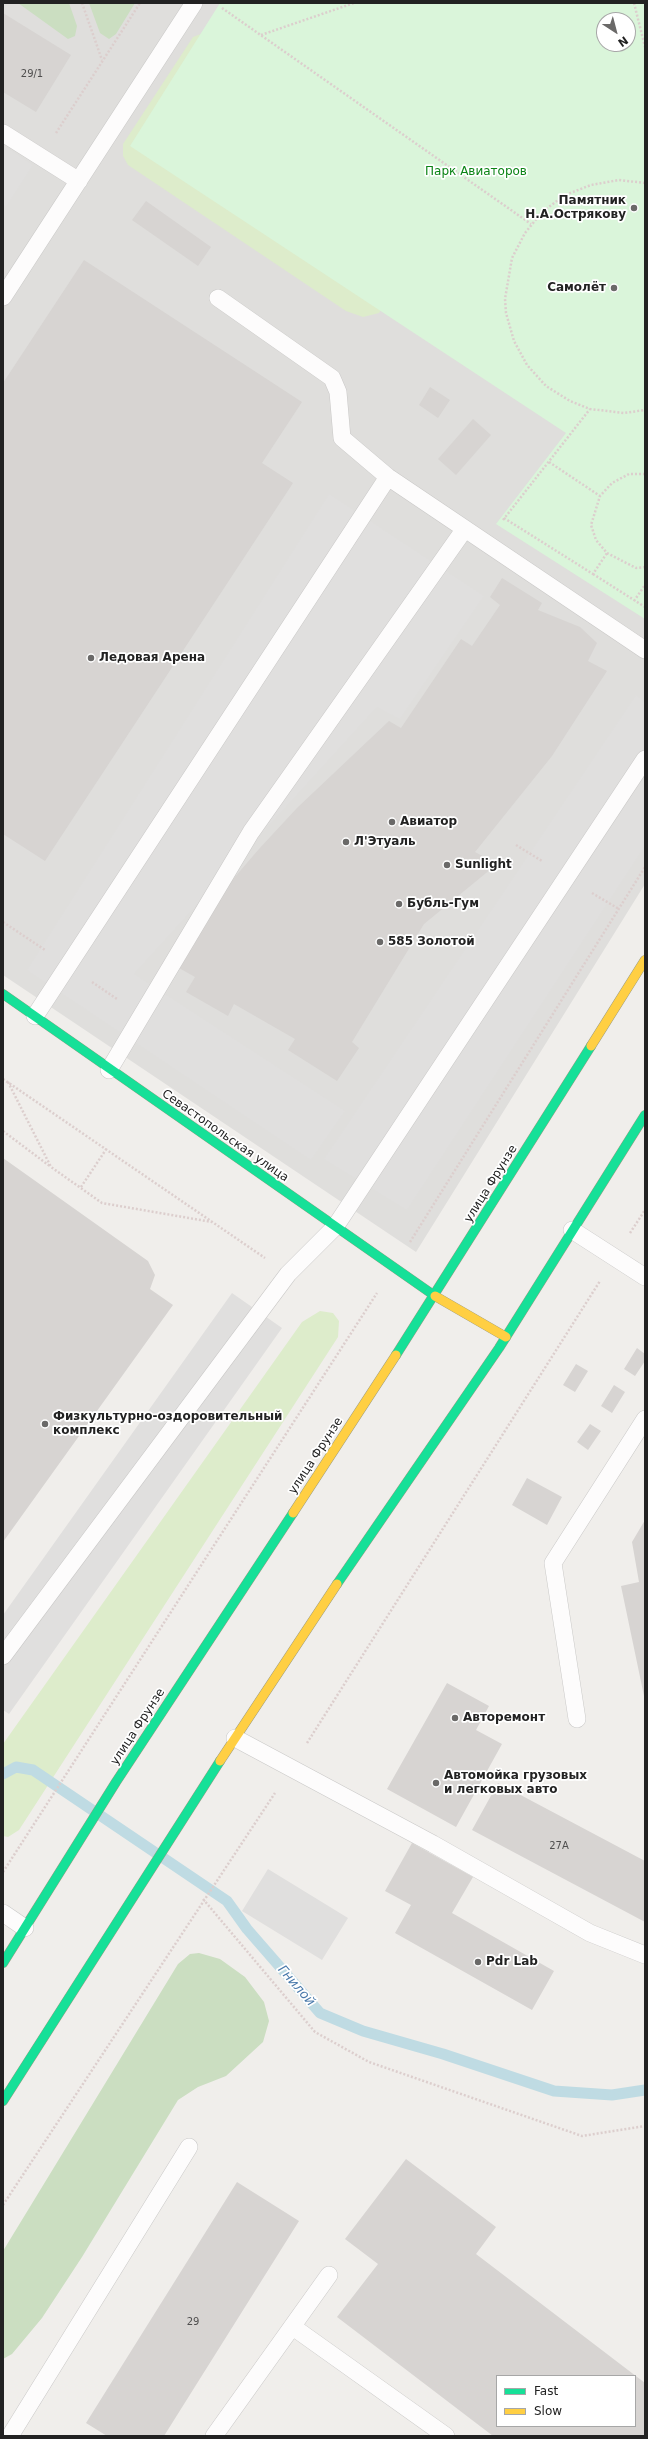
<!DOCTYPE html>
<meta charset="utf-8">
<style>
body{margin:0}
#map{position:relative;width:648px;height:2439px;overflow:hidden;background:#f0eeeb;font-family:"DejaVu Sans",sans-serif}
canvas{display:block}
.frame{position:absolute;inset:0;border:4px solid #222;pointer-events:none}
.legend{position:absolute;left:496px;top:2375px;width:140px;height:52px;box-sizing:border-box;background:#fff;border:1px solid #a7a7a7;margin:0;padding:5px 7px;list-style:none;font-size:12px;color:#222}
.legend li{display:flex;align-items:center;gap:8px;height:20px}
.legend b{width:20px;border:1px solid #a7a7a7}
.north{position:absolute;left:596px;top:12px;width:40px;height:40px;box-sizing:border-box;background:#fff;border:1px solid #a7a7a7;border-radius:50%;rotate:144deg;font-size:11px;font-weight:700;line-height:16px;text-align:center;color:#222}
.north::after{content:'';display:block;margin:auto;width:14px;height:18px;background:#6a6968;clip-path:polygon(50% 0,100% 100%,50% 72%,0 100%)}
</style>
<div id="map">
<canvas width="648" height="2439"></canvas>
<div class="frame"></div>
<ul class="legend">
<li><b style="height:5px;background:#16e098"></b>Fast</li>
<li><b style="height:5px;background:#ffcf43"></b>Slow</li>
</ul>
<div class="north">N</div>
</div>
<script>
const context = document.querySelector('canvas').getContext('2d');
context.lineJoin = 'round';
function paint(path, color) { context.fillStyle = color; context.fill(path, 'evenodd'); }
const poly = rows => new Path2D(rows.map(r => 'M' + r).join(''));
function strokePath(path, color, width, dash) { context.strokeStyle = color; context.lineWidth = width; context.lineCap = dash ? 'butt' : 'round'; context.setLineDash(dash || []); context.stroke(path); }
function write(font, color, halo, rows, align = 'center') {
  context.font = font + ' "DejaVu Sans",sans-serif'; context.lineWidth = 3.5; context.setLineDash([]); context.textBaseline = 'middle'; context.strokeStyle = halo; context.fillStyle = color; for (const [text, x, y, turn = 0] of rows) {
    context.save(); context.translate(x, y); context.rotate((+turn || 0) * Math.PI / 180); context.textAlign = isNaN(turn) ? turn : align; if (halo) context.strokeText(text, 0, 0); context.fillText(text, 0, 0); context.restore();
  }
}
paint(poly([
 [3,3,645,3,645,884,416,1252,3,975],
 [604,20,628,20,628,44,604,44]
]), '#dfdedc');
paint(poly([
 [211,30,386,302,379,313,363,317,346,311,128,165,123,156,123,144,193,37],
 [320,1311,333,1313,339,1321,338,1337,19,1830,8,1837,3,1836,3,1744,302,1322]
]), '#ddeccb');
paint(poly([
 [18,3,69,3,77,26,75,36,68,39],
 [89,3,135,3,116,34,109,39,100,33],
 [199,1953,220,1959,245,1977,264,2002,269,2021,263,2042,226,2076,198,2087,178,2100,82,2257,42,2318,12,2354,3,2359,3,2251,178,1964,190,1954]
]), '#cbdec1');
paint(poly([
 [220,3,645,3,645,619,496,524,566,433,130,146],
 [604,20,628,20,628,44,604,44]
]), '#daf5da');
paint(poly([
 [3,145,33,165,6,207,3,205],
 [329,494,484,596,400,719,377,707,134,974,345,1111,311,1160,27,970],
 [636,695,645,702,645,846,407,1210,324,1159],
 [232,1293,282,1328,9,1714,3,1710,3,1615],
 [268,1869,348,1918,322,1960,242,1911]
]), '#e0dfde');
strokePath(poly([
 [3,1774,16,1767,33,1770,227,1901,247,1929,320,2013,363,2031,443,2054,554,2091,612,2095,645,2090]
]), '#bfdbe3', 11);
paint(poly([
 [3,13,71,55,36,112,3,92],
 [146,201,211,247,198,266,132,220],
 [84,260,302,402,262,463,293,483,45,861,3,834,3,383],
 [430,387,450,400,438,418,419,405],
 [473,419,491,435,456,475,438,459],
 [502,578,542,603,538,610,580,627,597,643,588,661,607,671,552,756,475,852,497,864,424,924,352,1042,359,1048,337,1081,288,1050,295,1039,234,1004,228,1016,186,992,195,977,179,968,222,892,259,849,297,808,389,721,401,728,461,639,472,646,500,605,490,597],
 [3,1158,148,1261,155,1275,150,1289,173,1305,3,1542],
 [637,1348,645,1354,645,1361,635,1376,624,1369],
 [576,1364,588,1371,575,1392,563,1385],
 [614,1385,625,1392,612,1413,601,1406],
 [590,1424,601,1431,588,1450,577,1442],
 [527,1478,562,1497,547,1525,512,1505],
 [645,1520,645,1696,644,1696,621,1586,639,1582,632,1542],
 [447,1683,489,1706,476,1730,502,1744,456,1827,387,1789],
 [498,1783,645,1861,645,1922,472,1830],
 [412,1843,473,1877,452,1913,554,1971,532,2010,395,1933,411,1905,385,1891],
 [406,2159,496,2227,476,2254,645,2383,645,2436,493,2436,337,2317,378,2264,345,2239],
 [497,2376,635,2376,635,2426,497,2426],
 [237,2182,299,2221,164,2436,107,2436,86,2423]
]), '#d7d4d2');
const lane = poly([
 [3,133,79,181],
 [3,297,194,3],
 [218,298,332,378,338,392,342,438,388,477,645,650],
 [35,1016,388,477],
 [109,1070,251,832,464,530],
 [572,1230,645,1277],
 [3,1656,288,1274,335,1227,645,759],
 [577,1719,553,1563,645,1419],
 [235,1738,433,1844,590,1933,645,1955],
 [3,1913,25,1928],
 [293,2327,446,2436],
 [10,2436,189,2147],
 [214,2436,329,2275]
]);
const fast = poly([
 [3,994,435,1296],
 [396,1355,591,1046],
 [337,1584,499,1348,645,1115],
 [3,1963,116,1782,293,1513],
 [3,2101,220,1761]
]);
const slow = poly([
 [591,1046,645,960],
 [435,1296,506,1337],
 [293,1513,396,1355],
 [220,1761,337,1584]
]);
strokePath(lane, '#c9c8c7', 18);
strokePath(fast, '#999a82', 10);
strokePath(slow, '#999a82', 10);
strokePath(poly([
 [82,3,102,60],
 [634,3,645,47],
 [222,8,531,224],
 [261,35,354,3],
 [56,133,140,3],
 [645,183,619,180,591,185,565,195,542,212,525,233,512,258,505,299,506,313,514,341,527,365,546,386,570,401,590,409,624,413,645,410],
 [549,462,600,496],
 [645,474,629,474,612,483,600,496,591,525,596,540,607,553,636,568,645,567],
 [504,518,593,574,607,553],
 [503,520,590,409],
 [593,574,645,607],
 [634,601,645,585],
 [516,845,542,861],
 [592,893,619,909],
 [3,922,45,950],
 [92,982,117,999],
 [3,1079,265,1258],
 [8,1082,51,1167,102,1203,212,1222],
 [3,1131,51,1167],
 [81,1187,107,1148],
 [630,1233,645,1210],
 [410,1242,645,867],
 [307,1743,600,1281],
 [3,1872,377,1293],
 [203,1899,315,2032,369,2062,582,2136,645,2126],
 [3,2205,275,1793]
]), '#dccecd', 2.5, [2, 2]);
strokePath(lane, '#fdfcfc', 17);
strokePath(fast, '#16e098', 9);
strokePath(slow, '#ffcf43', 9);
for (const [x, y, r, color] of [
 [634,208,4,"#6a6968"],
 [614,288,4,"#6a6968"],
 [91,658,4,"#6a6968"],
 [392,822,4,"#6a6968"],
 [346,842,4,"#6a6968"],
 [447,865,4,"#6a6968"],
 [399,904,4,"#6a6968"],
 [380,942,4,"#6a6968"],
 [45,1424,4,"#6a6968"],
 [455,1718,4,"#6a6968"],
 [436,1783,4,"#6a6968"],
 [478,1962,4,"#6a6968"]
]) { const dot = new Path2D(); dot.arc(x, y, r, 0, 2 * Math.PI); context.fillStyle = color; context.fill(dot); strokePath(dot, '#fff', 1.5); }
write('10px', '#4f4e4e', null, [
 ["29/1",32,74],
 ["27А",559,1846],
 ["29",193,2322]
]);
write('12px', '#0c8416', '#fff', [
 ["Парк Авиаторов",476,172]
]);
write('bold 12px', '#222', '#fff', [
 ["Памятник",626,201,"right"],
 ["Н.А.Острякову",626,215,"right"],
 ["Самолёт",606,288,"right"],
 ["Ледовая Арена",99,658],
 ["Авиатор",400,822],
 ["Л'Этуаль",354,842],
 ["Sunlight",455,865],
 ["Бубль-Гум",407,904],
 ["585 Золотой",388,942],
 ["Физкультурно-оздоровительный",53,1417],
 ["комплекс",53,1431],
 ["Авторемонт",463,1718],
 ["Автомойка грузовых",444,1776],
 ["и легковых авто",444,1790],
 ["Pdr Lab",486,1962]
], 'left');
write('12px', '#222', '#fff', [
 ["Севастопольская улица",225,1136,35],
 ["улица Фрунзе",491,1184,-58],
 ["улица Фрунзе",316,1456,-57],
 ["улица Фрунзе",138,1727,-57]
]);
write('italic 13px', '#4a7aab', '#fff', [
 ["Гнилой",296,1986,49]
]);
</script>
